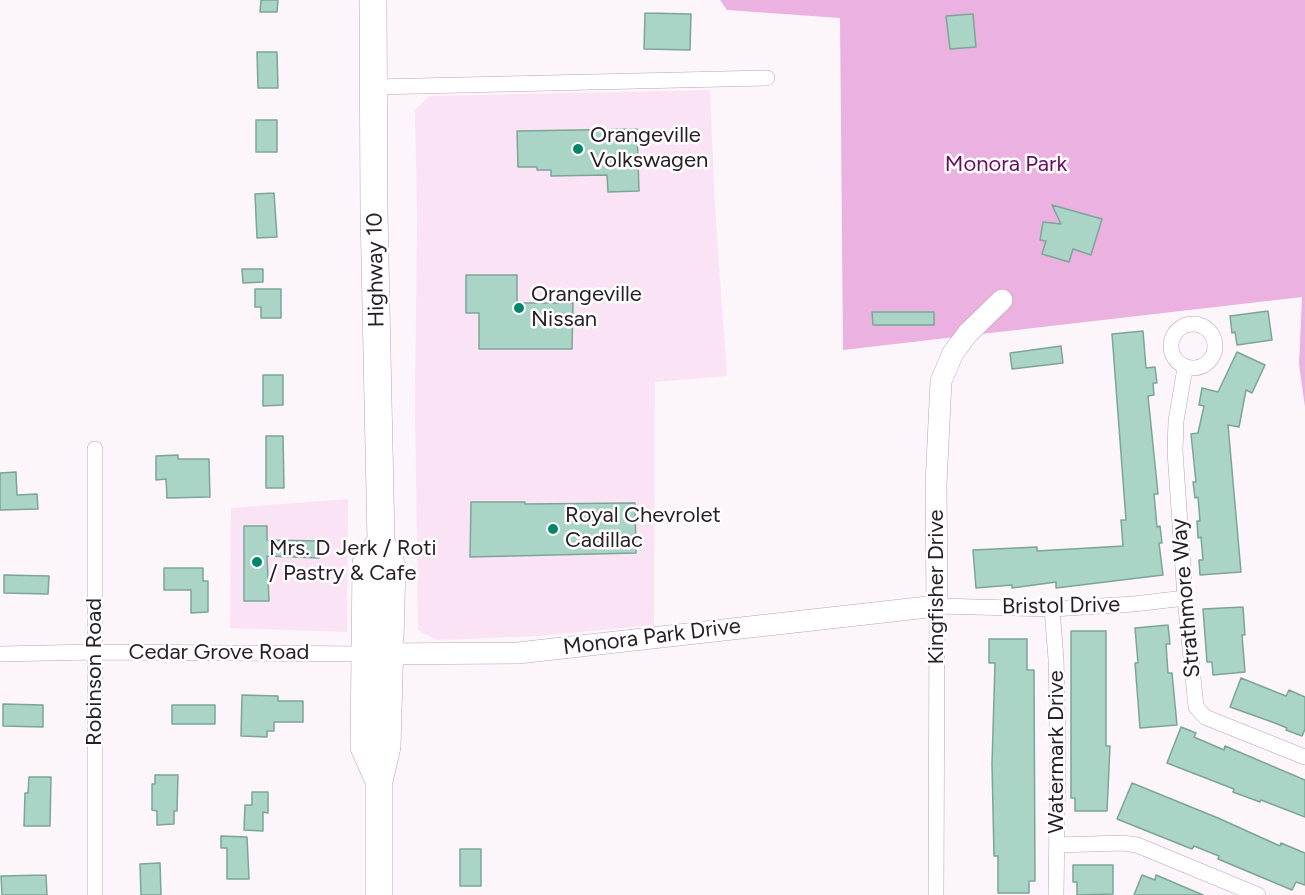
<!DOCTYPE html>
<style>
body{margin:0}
canvas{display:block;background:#fcf5fa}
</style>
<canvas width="1305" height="895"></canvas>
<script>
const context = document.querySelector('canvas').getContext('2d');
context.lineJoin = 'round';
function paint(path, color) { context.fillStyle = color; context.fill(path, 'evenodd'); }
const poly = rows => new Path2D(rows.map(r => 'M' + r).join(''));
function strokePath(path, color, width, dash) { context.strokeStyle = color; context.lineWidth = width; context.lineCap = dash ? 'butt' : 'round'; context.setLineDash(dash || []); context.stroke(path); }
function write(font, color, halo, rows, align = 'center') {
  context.font = font + ' Figtree,sans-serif'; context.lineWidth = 5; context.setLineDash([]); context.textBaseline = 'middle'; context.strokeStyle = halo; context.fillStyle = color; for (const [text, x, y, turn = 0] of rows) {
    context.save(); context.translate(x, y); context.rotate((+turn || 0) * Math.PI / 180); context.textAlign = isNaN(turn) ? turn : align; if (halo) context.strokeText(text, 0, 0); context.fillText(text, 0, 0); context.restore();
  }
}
paint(poly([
 [710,90,715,208,727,376,655,382,654,625,538,636,436,640,418,630,415,403,417,216,415,110,429,96],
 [348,499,347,632,230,628,231,508]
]), '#fbe3f6');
paint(poly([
 [720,0,1305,0,1305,407,1299,364,1302,297,843,350,840,18,727,10]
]), '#ebb1e0');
const building = poly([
 [261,0,278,0,277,12,260,12,261,0],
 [645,13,691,14,690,50,644,49,645,13],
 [973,14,976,47,950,49,946,16,973,14],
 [257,52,277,52,278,88,258,88,257,52],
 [256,120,277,120,277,152,256,152,256,120],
 [637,129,639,191,608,192,607,175,551,176,551,170,537,170,537,167,518,167,517,131,637,129],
 [274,193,277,237,257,238,255,194,274,193],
 [1052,205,1102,219,1091,255,1073,249,1069,262,1042,254,1046,241,1040,240,1043,222,1061,224,1052,205],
 [242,269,263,269,263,282,243,283,242,269],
 [466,275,517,275,517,303,573,303,572,349,479,349,479,313,466,313,466,275],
 [255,289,281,289,281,318,261,318,261,307,255,307,255,289],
 [1268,311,1272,340,1237,345,1235,332,1232,333,1230,316,1268,311],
 [872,312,934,312,934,325,873,325,872,312],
 [1143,331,1146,368,1155,367,1157,383,1153,383,1154,395,1148,396,1158,494,1154,494,1157,527,1160,526,1162,543,1159,543,1163,575,1056,588,1056,582,1012,588,1012,585,976,588,973,550,1037,547,1037,551,1123,546,1121,520,1126,520,1112,334,1143,331],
 [1061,346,1063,363,1012,369,1010,353,1061,346],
 [1237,352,1265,365,1252,393,1246,390,1239,427,1228,425,1241,572,1200,575,1199,560,1203,560,1201,537,1198,538,1197,521,1200,521,1198,497,1195,498,1193,482,1196,482,1191,434,1198,433,1204,406,1199,405,1202,388,1218,392,1237,352],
 [263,375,283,375,283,405,263,406,263,375],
 [266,436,283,436,284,488,266,488,266,436],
 [178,455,178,459,209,459,210,497,167,498,166,479,156,480,156,456,178,455],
 [16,472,17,495,37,494,38,509,0,510,0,473,16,472],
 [471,502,525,502,525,504,635,503,636,553,470,557,471,502],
 [244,526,267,526,267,540,320,541,319,558,267,556,269,601,244,601,244,526],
 [164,568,203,568,203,581,208,581,208,612,191,613,191,590,164,590,164,568],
 [4,575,49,576,48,594,4,593,4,575],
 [1243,607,1245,635,1242,635,1245,672,1213,675,1212,662,1207,662,1203,609,1243,607],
 [1168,625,1170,644,1166,644,1168,673,1172,673,1177,725,1140,728,1135,663,1138,663,1135,628,1168,625],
 [1071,631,1106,631,1106,746,1110,746,1107,811,1075,811,1075,798,1071,798,1071,631],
 [989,639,1027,639,1027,670,1034,670,1035,881,1029,881,1029,893,998,893,998,856,994,856,992,764,995,663,989,663,989,639],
 [1241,678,1286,696,1289,690,1305,697,1305,729,1302,736,1286,730,1287,728,1275,723,1230,707,1241,678],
 [242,695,278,696,278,701,303,701,303,722,274,722,274,731,267,731,267,737,241,736,242,695],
 [3,704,43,705,43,727,3,726,3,704],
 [172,705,215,705,215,724,172,724,172,705],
 [1181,727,1196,733,1194,737,1224,750,1225,746,1305,780,1305,817,1261,800,1260,802,1233,792,1234,789,1167,763,1181,727],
 [155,775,178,775,177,811,174,811,174,824,157,825,157,811,152,810,152,784,155,784,155,775],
 [29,777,51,777,50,826,24,826,25,793,28,793,29,777],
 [1132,783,1218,818,1280,846,1281,843,1305,853,1305,885,1296,882,1292,890,1218,859,1219,856,1194,846,1192,849,1117,819,1132,783],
 [252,792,268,792,268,813,263,812,263,831,244,830,245,805,252,805,252,792],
 [221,836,247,837,249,879,227,879,227,848,221,848,221,836],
 [460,849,481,849,481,886,460,886,460,849],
 [160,863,161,895,141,895,140,864,160,863],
 [1073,865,1113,865,1113,894,1077,895,1077,882,1073,882,1073,865],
 [46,875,47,895,2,895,1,876,46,875],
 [1142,875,1155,880,1156,875,1203,895,1134,895,1142,875]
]);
paint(building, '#aad4c5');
strokePath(building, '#7ca597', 1.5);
const street = poly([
 [374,87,767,78],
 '1171 346a22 22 0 1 1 44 0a22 22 0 1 1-44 0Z',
 [1185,368,1176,421,1175,451,1185,598,1196,707,1205,717,1305,757],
 [95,449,95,895],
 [1052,609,1056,659,1058,744,1056,895],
 [0,654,94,652,366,654],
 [1057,845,1122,843,1137,845,1258,895],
 [936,895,937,606,1052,609,1134,604,1185,598]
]);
const secondary = poly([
 [376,654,518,653,937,606,936,484,941,381,953,353,968,333,1002,300]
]);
const highway = poly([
 [373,0,374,213,381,541,392,566,387,747,379,781,379,895],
 [379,781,364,747,366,563,381,541]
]);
strokePath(street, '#bfa0b9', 16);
strokePath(secondary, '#bfa0b9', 22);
strokePath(highway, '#bfa0b9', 28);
strokePath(street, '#fff', 15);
strokePath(secondary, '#fff', 21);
strokePath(highway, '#fff', 27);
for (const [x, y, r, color] of [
 [578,149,6,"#03876b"],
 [519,308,6,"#03876b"],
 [553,529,6,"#03876b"],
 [257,562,6,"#03876b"]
]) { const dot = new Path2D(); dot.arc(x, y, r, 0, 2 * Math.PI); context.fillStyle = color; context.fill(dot); strokePath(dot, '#fff', 2); }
write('22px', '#291d26', '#fff', [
 ["Orangeville",590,136],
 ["Volkswagen",590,161],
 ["Orangeville",531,295],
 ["Nissan",531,320],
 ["Royal Chevrolet",565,516],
 ["Cadillac",565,541],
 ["Mrs. D Jerk / Roti",269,549],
 ["/ Pastry & Cafe",269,574]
], 'left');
write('22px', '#690b60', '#fff', [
 ["Monora Park",1006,165]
]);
write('22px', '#291d26', '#fff', [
 ["Highway 10",376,270,-91],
 ["Kingfisher Drive",937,587,-90],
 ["Strathmore Way",1186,598,-95],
 ["Bristol Drive",1061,606,-1],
 ["Monora Park Drive",652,637,-7],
 ["Cedar Grove Road",219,653],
 ["Robinson Road",95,672,-90],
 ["Watermark Drive",1057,752,-90]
]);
</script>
